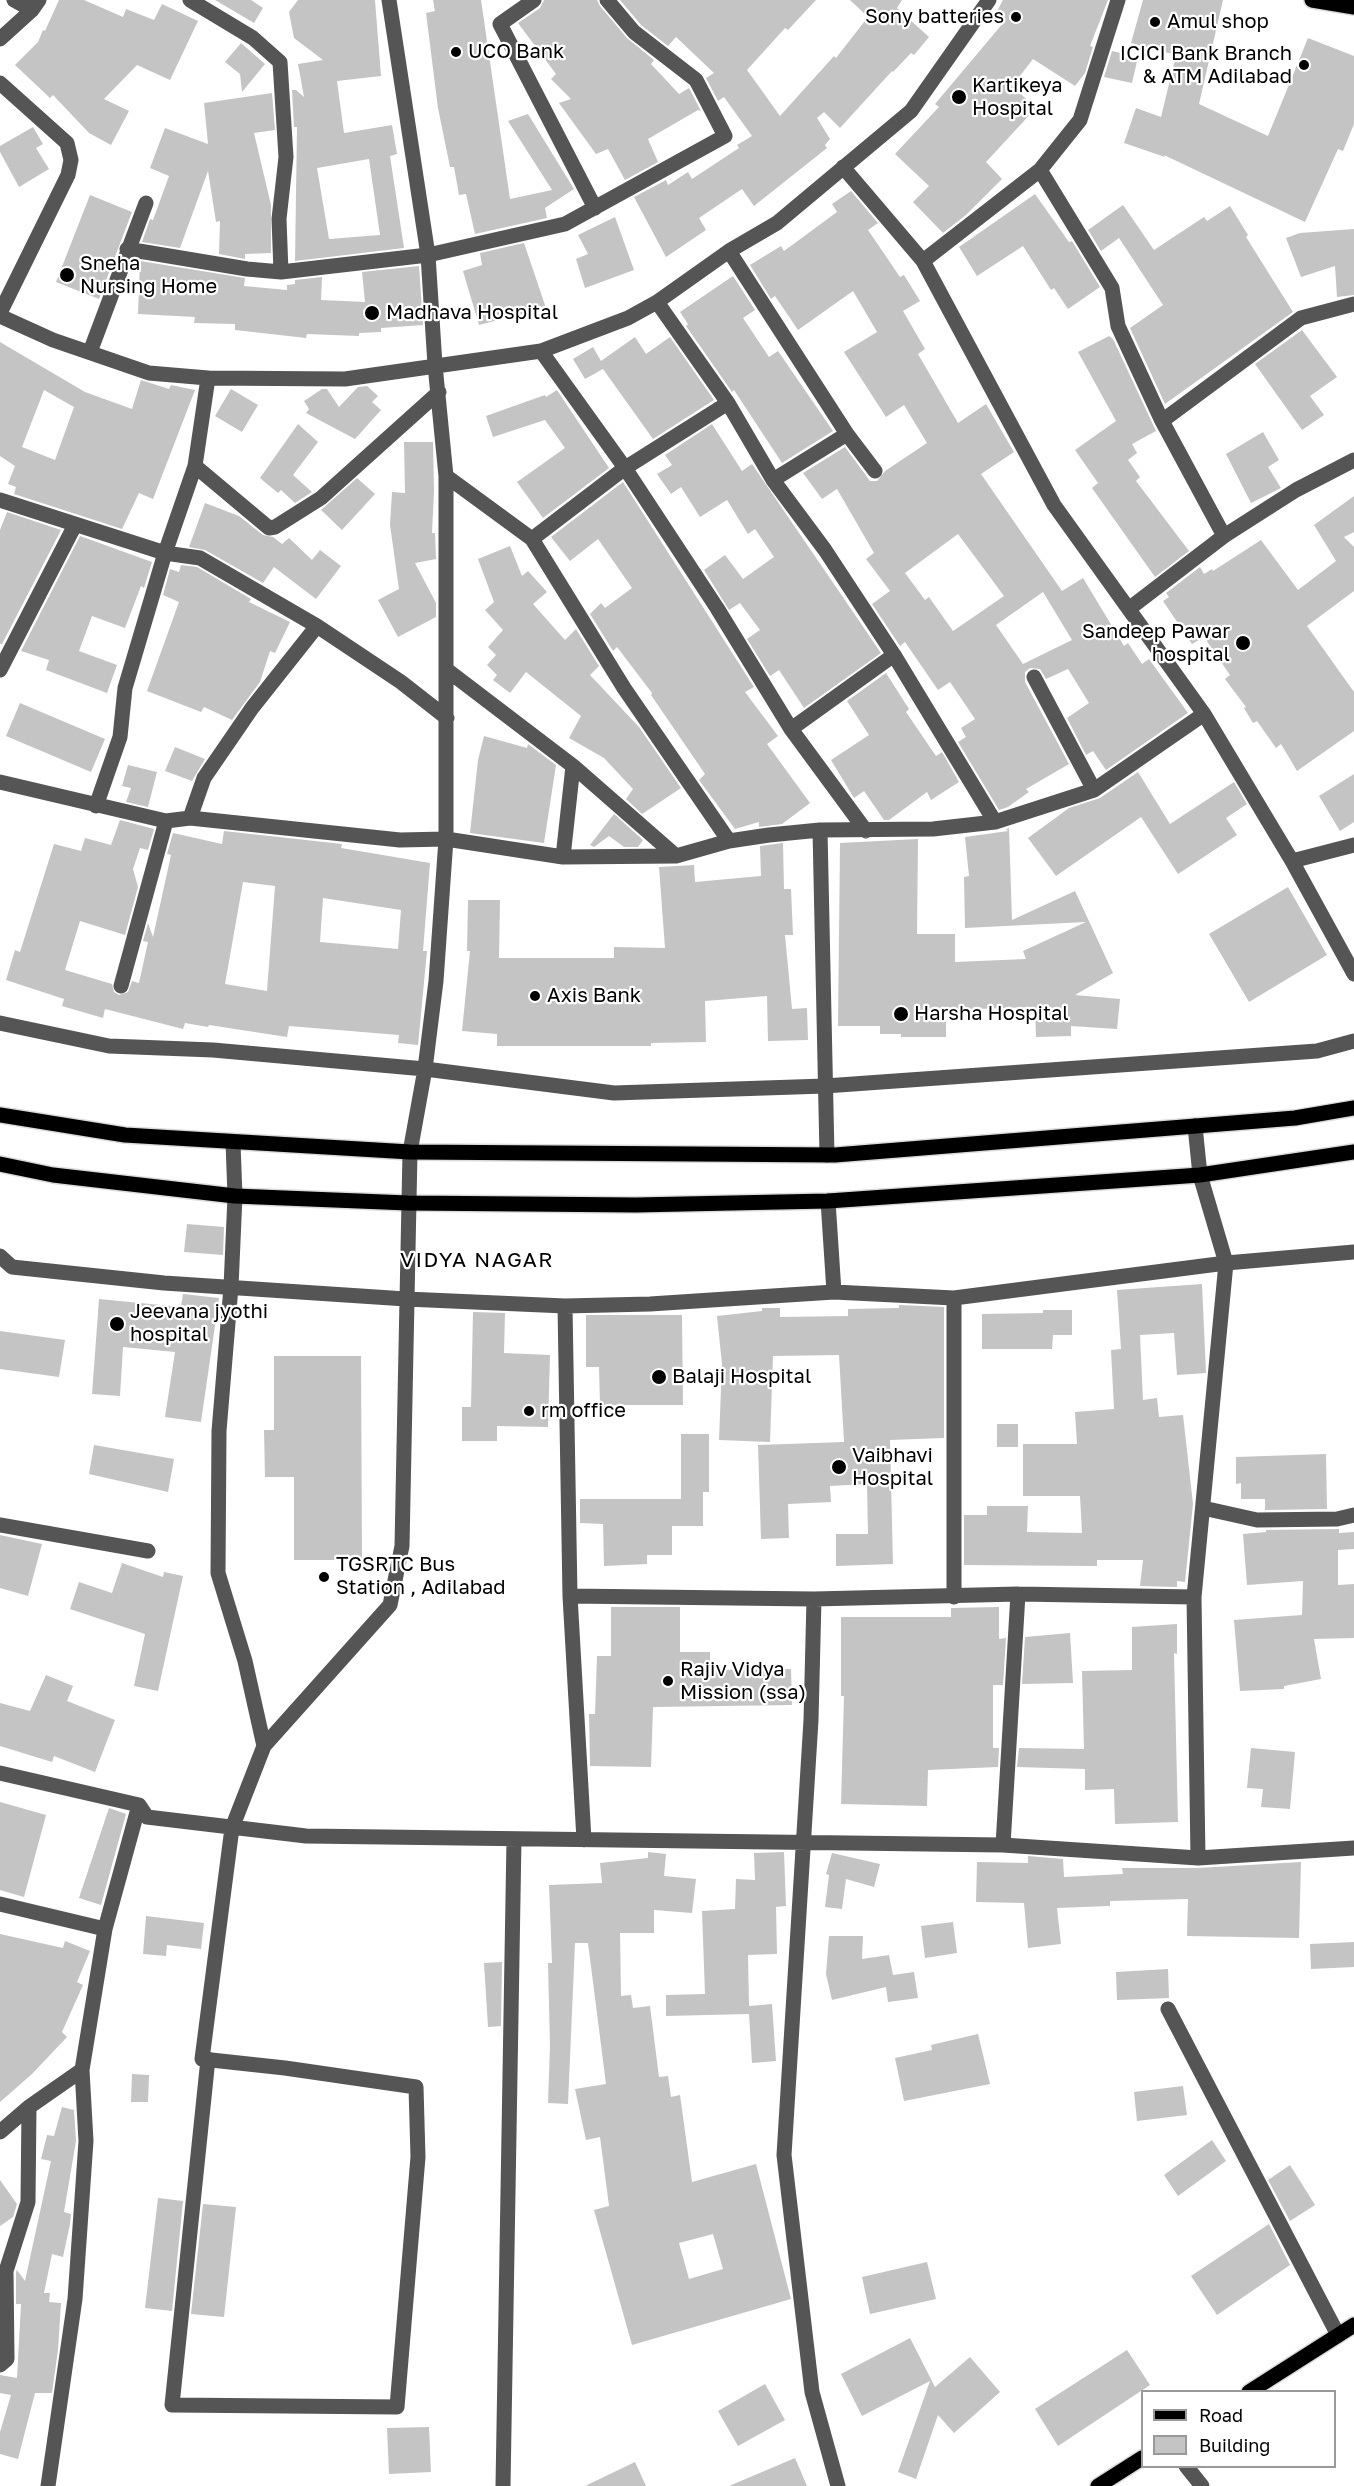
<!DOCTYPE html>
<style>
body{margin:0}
#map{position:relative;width:1354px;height:2486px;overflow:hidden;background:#fff;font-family:"Golos Text",sans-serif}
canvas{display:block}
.legend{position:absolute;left:1141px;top:2390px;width:195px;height:78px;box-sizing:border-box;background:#fff;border:2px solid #999;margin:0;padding:8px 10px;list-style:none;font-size:18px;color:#000}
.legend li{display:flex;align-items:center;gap:12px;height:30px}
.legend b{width:30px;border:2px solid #999}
</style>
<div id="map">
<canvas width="1354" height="2486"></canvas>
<ul class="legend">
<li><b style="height:8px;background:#000"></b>Road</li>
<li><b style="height:16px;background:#c4c4c4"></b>Building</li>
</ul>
</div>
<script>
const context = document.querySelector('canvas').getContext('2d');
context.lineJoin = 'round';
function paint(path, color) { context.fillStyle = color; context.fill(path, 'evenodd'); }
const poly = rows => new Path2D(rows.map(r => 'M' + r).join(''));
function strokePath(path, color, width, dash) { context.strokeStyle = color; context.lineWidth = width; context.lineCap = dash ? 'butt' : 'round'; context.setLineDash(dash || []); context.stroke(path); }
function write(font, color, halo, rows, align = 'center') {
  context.font = font + ' "Golos Text",sans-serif'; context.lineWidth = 4.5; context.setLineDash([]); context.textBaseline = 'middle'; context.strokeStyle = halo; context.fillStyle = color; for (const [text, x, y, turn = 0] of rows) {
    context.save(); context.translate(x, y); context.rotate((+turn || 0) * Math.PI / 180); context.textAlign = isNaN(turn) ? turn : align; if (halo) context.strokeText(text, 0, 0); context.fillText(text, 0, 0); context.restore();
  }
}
paint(poly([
 [59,0,84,0,123,17,126,9,154,20,162,4,198,21,170,80,137,65,104,99,129,111,111,145,89,133,53,95,50,98,15,65,38,42,43,30,45,31],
 [215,0,251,0,263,8,254,23],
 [298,0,375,0,381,76,337,81,344,133,392,125,397,154,390,156,404,248,295,261,297,127,294,127,292,90,296,90,304,97,298,64,323,60,294,38,289,12],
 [369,159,380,235,329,239,317,168],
 [433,0,481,0,510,199,552,190,508,121,528,114,574,189,545,208,547,218,475,234,466,194,459,195,454,167,450,167,438,108,426,13,435,11],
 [544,0,597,0,600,6,627,38,654,60,651,64,679,94,689,88,701,111,698,110,648,139,658,162,625,180,608,149,596,154,559,103,571,99,551,79,556,74,518,23,540,8],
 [620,0,816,0,788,30,785,28,747,70,780,116,834,56,836,58,868,17,850,0,902,0,897,8,929,37,914,55,911,53,893,72,892,71,840,128,824,112,817,118,830,139,825,145,827,148,754,206,742,189,699,218,706,230,666,257,634,197,666,180,668,185,688,172,692,179,739,148,737,145,752,136,724,97,718,101,706,78,714,73,676,37,668,46,641,25],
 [1003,0,1108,0,1090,46,1093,47,1085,73,1075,86,1033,59,1012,86,1036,108,986,162,1002,179,966,215,943,233,913,202,929,186,895,154,939,107,935,104,1004,22,994,17],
 [1143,0,1223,0,1199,104,1268,136,1308,38,1354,56,1354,124,1343,151,1338,149,1305,222,1164,155,1165,157,1124,143,1136,108,1161,117,1176,55,1131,43],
 [241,43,265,64,242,92,240,74,225,62],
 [1112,51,1138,57,1132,83,1104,77],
 [272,93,275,130,254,133,271,205,271,253,245,254,245,259,219,254,220,221,216,222,208,171,180,248,142,242,150,219,153,220,169,176,150,168,165,128,208,144,204,103],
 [33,127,43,144,36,148,49,169,19,187,0,152,0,146],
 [851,191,878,223,868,230,900,277,904,275,920,301,903,311,925,349,918,354,958,423,986,404,1014,452,981,474,1062,591,1083,578,1124,646,1128,643,1142,664,1149,659,1188,713,1106,770,1093,751,1086,755,1067,718,1089,703,1068,669,1046,679,1040,669,1030,668,1025,672,1025,682,1069,764,1026,789,1029,792,1008,807,999,810,958,742,966,737,961,728,975,719,950,682,938,690,905,642,900,646,872,604,890,591,866,559,874,553,837,489,822,499,803,473,845,447,870,481,877,481,885,471,927,443,904,405,886,417,844,352,877,332,853,291,798,330,775,296,771,299,750,265,781,246,784,251,837,212,832,204],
 [958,534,1004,596,953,631,929,597,925,600,905,573],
 [1043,592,1072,640,1023,664,996,625],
 [1035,194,1069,242,1072,241,1100,287,1068,309,1054,288,1051,290,1023,246,977,276,959,247],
 [90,195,132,212,99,299,56,282],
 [1123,205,1154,250,1204,217,1207,221,1230,206,1248,235,1246,237,1293,312,1165,404,1130,328,1163,305,1119,238,1101,251,1088,230],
 [615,217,634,270,585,288,576,259,588,254,578,235],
 [1354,229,1354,295,1337,297,1335,266,1301,277,1286,238,1300,233],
 [524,243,546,308,479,325,463,271,482,265,480,253],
 [140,261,245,278,244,286,287,290,287,285,295,284,295,280,322,277,321,300,365,302,362,272,419,266,423,325,381,328,381,332,359,333,359,336,307,334,306,338,235,330,235,324,194,323,195,317,138,314],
 [733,276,755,310,743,318,769,357,778,351,833,431,782,463,734,390,732,392,686,326,688,324,680,312],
 [1302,330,1337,377,1310,396,1324,415,1302,430,1255,364],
 [1109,336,1113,339,1156,431,1132,444,1137,453,1128,460,1140,477,1136,481,1189,551,1155,577,1092,488,1098,483,1075,450,1116,421,1078,352],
 [635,337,646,354,670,337,714,400,653,439,603,369,585,379,573,359,593,347,601,361],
 [0,342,85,392,132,409,141,380,169,389,171,385,195,390,153,499,139,493,122,529,14,494,16,487,8,484,15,466,0,456],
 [44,390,74,407,55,460,22,447],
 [367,386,378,396,372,402,381,410,355,439,306,413,309,409,304,401,322,389,327,389,339,407,358,387],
 [231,389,258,405,242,432,215,416],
 [557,390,609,468,543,518,517,482,565,448,545,420,493,437,486,416,545,395,546,397],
 [298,424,318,442,293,475,312,492,295,503,281,490,278,493,260,478],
 [712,424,742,471,752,464,881,653,804,708,779,670,770,676,747,639,760,630,740,603,729,610,704,570,725,555,743,579,774,557,755,529,748,534,727,500,700,517,681,487,671,494,657,474,672,465,665,455],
 [1263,432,1279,460,1268,467,1281,488,1251,503,1226,454],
 [404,442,433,442,434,491,432,533,435,533,436,559,415,563,436,603,436,617,398,637,378,600,399,589,390,525,392,492,405,493],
 [357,478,375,494,342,530,321,510],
 [623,482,754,687,745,692,778,736,767,744,810,803,782,824,759,827,759,822,735,829,699,780,705,774,651,695,652,693,617,647,613,651,590,614,601,603,605,608,632,588,598,539,570,561,551,537],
 [1354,496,1354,532,1344,537,1354,547,1354,591,1307,626,1354,692,1354,731,1297,771,1281,744,1276,748,1257,721,1253,723,1244,708,1246,707,1225,679,1230,675,1204,637,1192,644,1163,601,1169,597,1166,593,1200,567,1204,574,1212,569,1213,571,1261,540,1298,590,1336,561,1314,525],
 [205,503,239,516,263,535,273,537,282,544,289,538,312,560,320,550,341,566,316,599,274,567,263,583,205,550,189,547],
 [7,512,61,530,2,644,0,644,0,530],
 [80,536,152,562,144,588,141,586,125,628,92,616,79,651,117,665,107,693,46,670,49,660,21,651],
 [510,546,522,576,528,571,547,592,533,604,565,640,576,629,599,666,590,675,639,727,681,788,642,814,626,799,633,789,604,758,569,738,581,716,526,672,510,693,493,680,497,675,487,665,496,655,488,647,503,630,485,610,494,602,478,559],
 [181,565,197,567,251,599,249,602,290,622,275,653,270,651,260,682,232,720,204,707,201,712,147,691,179,602,163,595,170,569,179,572],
 [886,673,909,709,906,712,936,756,942,752,959,782,931,800,927,792,889,820,884,820,864,791,854,798,831,760,869,735,847,701],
 [20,703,105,739,91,772,6,736],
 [484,736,527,748,528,744,556,765,544,843,470,833,478,760],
 [175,747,205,759,192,781,165,771],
 [128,765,157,772,148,807,126,802,131,788,122,786],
 [1138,772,1170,824,1234,782,1247,804,1226,818,1237,835,1178,874,1141,817,1056,876,1028,838,1069,808,1100,798],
 [1354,774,1354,822,1340,831,1319,796],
 [614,814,643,840,638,847,624,847,609,836,594,847,590,845],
 [120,820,154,829,148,850,140,848,133,869,138,887,125,935,80,921,65,970,112,984,114,992,119,995,128,992,132,981,139,983,148,942,143,941,148,923,153,937,171,855,167,854,173,833,222,844,224,831,342,844,341,848,430,863,423,951,427,951,418,1045,398,1043,399,1035,289,1026,287,1037,209,1025,208,1027,185,1023,183,1029,105,1009,103,1018,62,1006,64,999,6,980,15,950,20,952,54,844,81,851,85,838,111,845],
 [243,882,275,886,267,991,225,984],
 [323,898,401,910,398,949,320,942],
 [1009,828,1012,920,1075,891,1113,973,1075,995,1120,999,1117,1029,1071,1026,1071,1036,1036,1037,1035,1007,946,1010,946,1037,901,1037,901,1034,880,1034,880,1026,838,1026,840,843,918,839,917,934,955,934,955,962,1026,959,1023,951,1086,922,965,928,964,877,969,876,965,837,1008,831,1006,829],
 [783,843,784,889,791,889,793,935,785,935,792,1009,807,1008,808,1040,768,1041,767,996,705,1001,706,1042,651,1043,651,1046,497,1046,497,1034,462,1031,470,951,467,951,468,900,500,900,499,958,614,958,614,947,665,948,659,867,694,865,695,882,761,876,760,846],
 [1288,887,1327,955,1249,1002,1209,934],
 [187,1224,224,1227,223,1255,184,1252],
 [1202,1284,1206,1373,1177,1375,1174,1333,1140,1335,1143,1400,1157,1398,1159,1417,1183,1415,1193,1504,1185,1582,1177,1581,1177,1587,1140,1586,1143,1560,1097,1560,1097,1566,964,1565,964,1515,987,1515,987,1506,1028,1506,1027,1532,1082,1533,1080,1496,1023,1496,1023,1444,1077,1444,1075,1412,1114,1409,1111,1350,1121,1349,1117,1290],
 [183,1294,219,1298,201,1422,165,1417,175,1352,123,1347,120,1396,92,1394,99,1299,181,1307],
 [899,1305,944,1307,944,1438,890,1440,893,1564,836,1566,836,1534,868,1534,867,1484,830,1486,831,1502,788,1504,789,1538,761,1539,758,1445,844,1442,839,1355,773,1356,770,1442,719,1440,722,1364,717,1316,762,1311,762,1308,780,1308,780,1317,848,1316,848,1309,899,1308],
 [1043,1310,1072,1310,1072,1335,1053,1335,1052,1349,982,1349,982,1314,1043,1313],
 [473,1312,505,1313,504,1353,550,1355,548,1427,497,1426,497,1441,462,1441,462,1407,471,1407],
 [586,1315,682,1315,683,1405,600,1405,599,1367,586,1367],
 [0,1331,65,1340,59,1377,0,1369],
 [274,1356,361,1356,362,1560,294,1560,294,1477,265,1477,264,1430,274,1430],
 [997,1424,1018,1424,1018,1447,997,1447],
 [681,1434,709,1434,709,1492,703,1492,703,1526,672,1526,672,1555,647,1555,647,1564,604,1566,603,1524,580,1523,580,1499,681,1499],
 [94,1445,174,1459,168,1492,89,1474],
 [1326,1454,1327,1509,1265,1510,1265,1499,1241,1499,1241,1483,1236,1484,1236,1457],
 [1339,1529,1339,1533,1354,1532,1354,1549,1338,1550,1338,1585,1354,1584,1354,1638,1314,1639,1321,1679,1284,1686,1284,1689,1240,1691,1234,1620,1302,1615,1303,1581,1247,1585,1243,1534,1266,1532,1266,1530],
 [0,1535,42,1544,28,1596,0,1588],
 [122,1563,163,1577,164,1572,183,1576,158,1691,134,1686,145,1634,70,1609,79,1582,112,1593],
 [611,1607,680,1607,680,1652,710,1652,710,1670,791,1669,792,1705,653,1707,651,1767,590,1766,589,1714,595,1714,597,1656,611,1656],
 [999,1607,999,1639,1006,1638,1003,1685,993,1685,993,1748,999,1748,998,1767,928,1770,927,1806,841,1804,844,1696,841,1696,841,1617,951,1617,951,1608],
 [1177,1624,1177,1654,1174,1653,1178,1822,1115,1824,1114,1789,1085,1790,1085,1769,1017,1767,1019,1748,1084,1749,1082,1671,1132,1670,1132,1627],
 [1070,1633,1073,1683,1022,1684,1025,1637],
 [46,1675,73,1686,67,1701,115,1720,95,1772,54,1756,52,1762,0,1746,0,1703,30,1711],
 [1251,1748,1295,1752,1290,1809,1261,1807,1263,1789,1247,1788],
 [0,1802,46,1815,24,1897,0,1890],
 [109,1808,126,1814,101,1905,79,1898],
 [648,1852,666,1854,664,1876,696,1879,692,1913,654,1910,654,1933,620,1933,621,1996,631,1995,633,2008,650,2006,659,2077,668,2076,671,2097,680,2095,692,2182,756,2164,791,2299,632,2345,594,2210,609,2206,600,2137,586,2140,575,2089,606,2084,588,1943,575,1943,568,2104,548,2103,550,2046,548,1963,552,1963,549,1885,602,1883,600,1863,648,1858],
 [713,2234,723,2269,689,2279,679,2243],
 [784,1852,786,1906,776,1907,777,1954,748,1955,749,2006,772,2004,776,2061,752,2063,749,2014,666,2016,666,1995,705,1994,702,1911,735,1909,736,1879,755,1880,754,1853],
 [832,1853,880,1864,874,1887,846,1879,842,1909,825,1907,829,1875,826,1874],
 [1028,1856,1063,1859,1064,1877,1123,1874,1122,1868,1198,1868,1301,1862,1299,1938,1187,1936,1188,1899,1110,1901,1110,1906,1057,1908,1061,1944,1028,1948,1024,1903,976,1902,977,1862,1028,1863],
 [146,1916,204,1923,201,1949,167,1945,166,1956,143,1954],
 [953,1922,957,1953,925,1958,921,1926],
 [0,1934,63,1948,65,1941,90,1951,77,1982,83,1985,62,2032,67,2037,32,2074,0,2102],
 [829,1936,863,1936,862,1959,889,1955,893,1975,914,1972,918,1998,888,2002,886,1987,832,2000,826,1974],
 [1354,1942,1354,1967,1311,1969,1310,1944],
 [502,1962,501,2026,488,2027,484,1963],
 [1168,1969,1169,1998,1117,2000,1116,1972],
 [978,2034,990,2084,904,2101,895,2058,932,2050,931,2045],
 [132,2074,149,2075,148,2102,131,2102],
 [1183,2086,1187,2115,1137,2121,1134,2092],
 [62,2107,74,2110,76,2141,64,2212,71,2214,70,2224,63,2257,52,2254,44,2293,50,2293,49,2302,61,2303,58,2350,52,2393,35,2393,18,2459,0,2454,0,2432,11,2395,0,2393,0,2375,17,2378,21,2304,16,2304,16,2272,17,2270,25,2281,51,2161,41,2159,47,2135,54,2136],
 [1212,2140,1226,2161,1178,2196,1164,2175],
 [1290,2165,1315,2205,1290,2221,1268,2180],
 [0,2180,17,2204,13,2217,0,2226],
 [158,2198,183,2201,172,2311,145,2308],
 [203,2204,236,2207,224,2317,191,2314],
 [1269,2224,1290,2265,1217,2315,1191,2276],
 [927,2262,936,2299,870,2314,862,2277],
 [910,2338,935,2387,970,2357,1000,2392,954,2433,938,2415,916,2479,898,2472,930,2381,862,2416,841,2374],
 [1127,2350,1150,2385,1058,2446,1035,2409],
 [765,2384,785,2420,738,2446,718,2411],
 [429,2427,431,2472,389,2474,387,2428],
 [795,2458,807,2486,729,2486],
 [635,2462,646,2486,585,2486]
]), '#c4c4c4');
const major = poly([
 [1312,0,1354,7],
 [0,1115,125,1135,410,1152,835,1155,1295,1118,1354,1108],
 [0,1164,53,1175,235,1196,408,1203,636,1205,828,1201,1200,1175,1354,1152],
 [1249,2392,1354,2325],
 [1098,2486,1142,2458]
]);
strokePath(major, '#dbdbdb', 18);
strokePath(poly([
 [14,0,32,10],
 [190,0,253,38,280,62,286,157,279,219,281,272],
 [534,0,500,24,595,208],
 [0,39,32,10,39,0],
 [0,83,67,143,71,160,68,175,0,313],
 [843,167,923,261,1054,505,1204,714,1292,861,1354,974],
 [1040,170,1080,120,1118,0],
 [127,249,247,269,281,272,428,255,565,224,725,136,696,80,634,32,607,0],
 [729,251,847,434,875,471],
 [923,261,1040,170,1112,288,1118,326,1162,421,1224,536],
 [657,302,728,403,773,480,825,550,894,655,995,822],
 [0,316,53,340,149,373,208,378,345,379,541,351,628,318,657,302,729,251,777,223,911,111,989,0],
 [541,351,625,468,717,608,791,729,866,831],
 [90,352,146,203],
 [1162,421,1301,318,1354,304],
 [195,466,269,528,275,527,321,498,439,392],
 [446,476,532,539,624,688,729,841],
 [773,480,847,434],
 [0,500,165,553,200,558,317,626,401,682,447,718],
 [532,539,625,468,728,403],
 [1130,608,1224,536,1296,490,1354,460],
 [0,670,75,525],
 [447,670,573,766,676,856],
 [791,729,894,655],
 [0,782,166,821,190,818,400,840,446,839,563,857,676,856,729,841,769,835,820,830,933,829,995,822,1094,790,1034,677],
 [1094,790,1204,714],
 [96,806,120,737,125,688,165,553,195,466,208,378],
 [190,818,204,778,252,708,317,626],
 [820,830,827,1155],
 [563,857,573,766],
 [1292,861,1354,845],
 [121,986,166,821],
 [0,1023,109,1046,213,1050,425,1069,614,1093,825,1086,1317,1051,1354,1041],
 [1195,1126,1200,1175,1226,1263,1194,1597,1198,1858],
 [233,1143,235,1196,231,1287,219,1431,218,1573,245,1661,264,1746],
 [828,1201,834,1292],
 [0,1256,12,1267,164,1283,406,1299,565,1306,650,1304,834,1292,954,1298,1226,1263,1354,1252],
 [565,1306,570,1596,584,1840],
 [1203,1508,1257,1520,1337,1519,1354,1515],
 [0,1525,148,1551],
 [570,1596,814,1599,1018,1594,1194,1597],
 [954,1597,954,1298],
 [814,1599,811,1720,784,2155,812,2392,838,2486],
 [0,1773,139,1805,147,1817,306,1836,1003,1845,1198,1858,1354,1848],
 [1003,1845,1018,1594],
 [0,1904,105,1929],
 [1168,2009,1338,2335],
 [208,2059,172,2405,397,2407,418,2157,416,2087,285,2068,202,2059,232,1828,264,1746,390,1605,402,1546,410,1152,425,1069,436,981,446,839,446,476,435,365,428,255,389,0],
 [0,2132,29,2107,82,2070,105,1929,139,1805],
 [0,2365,7,2359,6,2271,28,2202,29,2107],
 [1186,2466,1202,2486],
 [48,2486,75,2299,86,2141,82,2070],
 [503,2486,514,1839]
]), '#555', 15);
strokePath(major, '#000', 15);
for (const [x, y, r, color] of [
 [1016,17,6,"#000"],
 [1155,22,6,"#000"],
 [456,52,6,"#000"],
 [1304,65,6,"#000"],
 [959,97,8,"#000"],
 [67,275,8,"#000"],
 [372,313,8,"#000"],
 [1243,643,8,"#000"],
 [535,996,6,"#000"],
 [901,1014,8,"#000"],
 [117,1324,8,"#000"],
 [659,1377,8,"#000"],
 [529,1411,6,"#000"],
 [839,1467,8,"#000"],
 [324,1577,6,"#000"],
 [668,1681,6,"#000"]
]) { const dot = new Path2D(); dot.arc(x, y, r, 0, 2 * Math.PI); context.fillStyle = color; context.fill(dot); strokePath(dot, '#fff', 2); }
write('20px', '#000', '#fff', [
 ["Sony batteries",1004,17,"right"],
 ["Amul shop",1167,22],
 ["UCO Bank",468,52],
 ["ICICI Bank Branch",1292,54,"right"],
 ["& ATM Adilabad",1292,77,"right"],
 ["Kartikeya",972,86],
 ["Hospital",972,109],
 ["Sneha",80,264],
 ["Nursing Home",80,287],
 ["Madhava Hospital",386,313],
 ["Sandeep Pawar",1230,632,"right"],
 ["hospital",1230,655,"right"],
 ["Axis Bank",547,996],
 ["Harsha Hospital",914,1014],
 ["Jeevana jyothi",130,1312],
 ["hospital",130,1335],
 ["Balaji Hospital",672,1377],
 ["rm office",541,1411],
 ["Vaibhavi",852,1456],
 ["Hospital",852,1479],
 ["TGSRTC Bus",336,1565],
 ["Station , Adilabad",336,1588],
 ["Rajiv Vidya",680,1670],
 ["Mission (ssa)",680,1693]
], 'left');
context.letterSpacing = '1.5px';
write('21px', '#000', '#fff', [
 ["VIDYA NAGAR",477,1260]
]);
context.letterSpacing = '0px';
</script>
